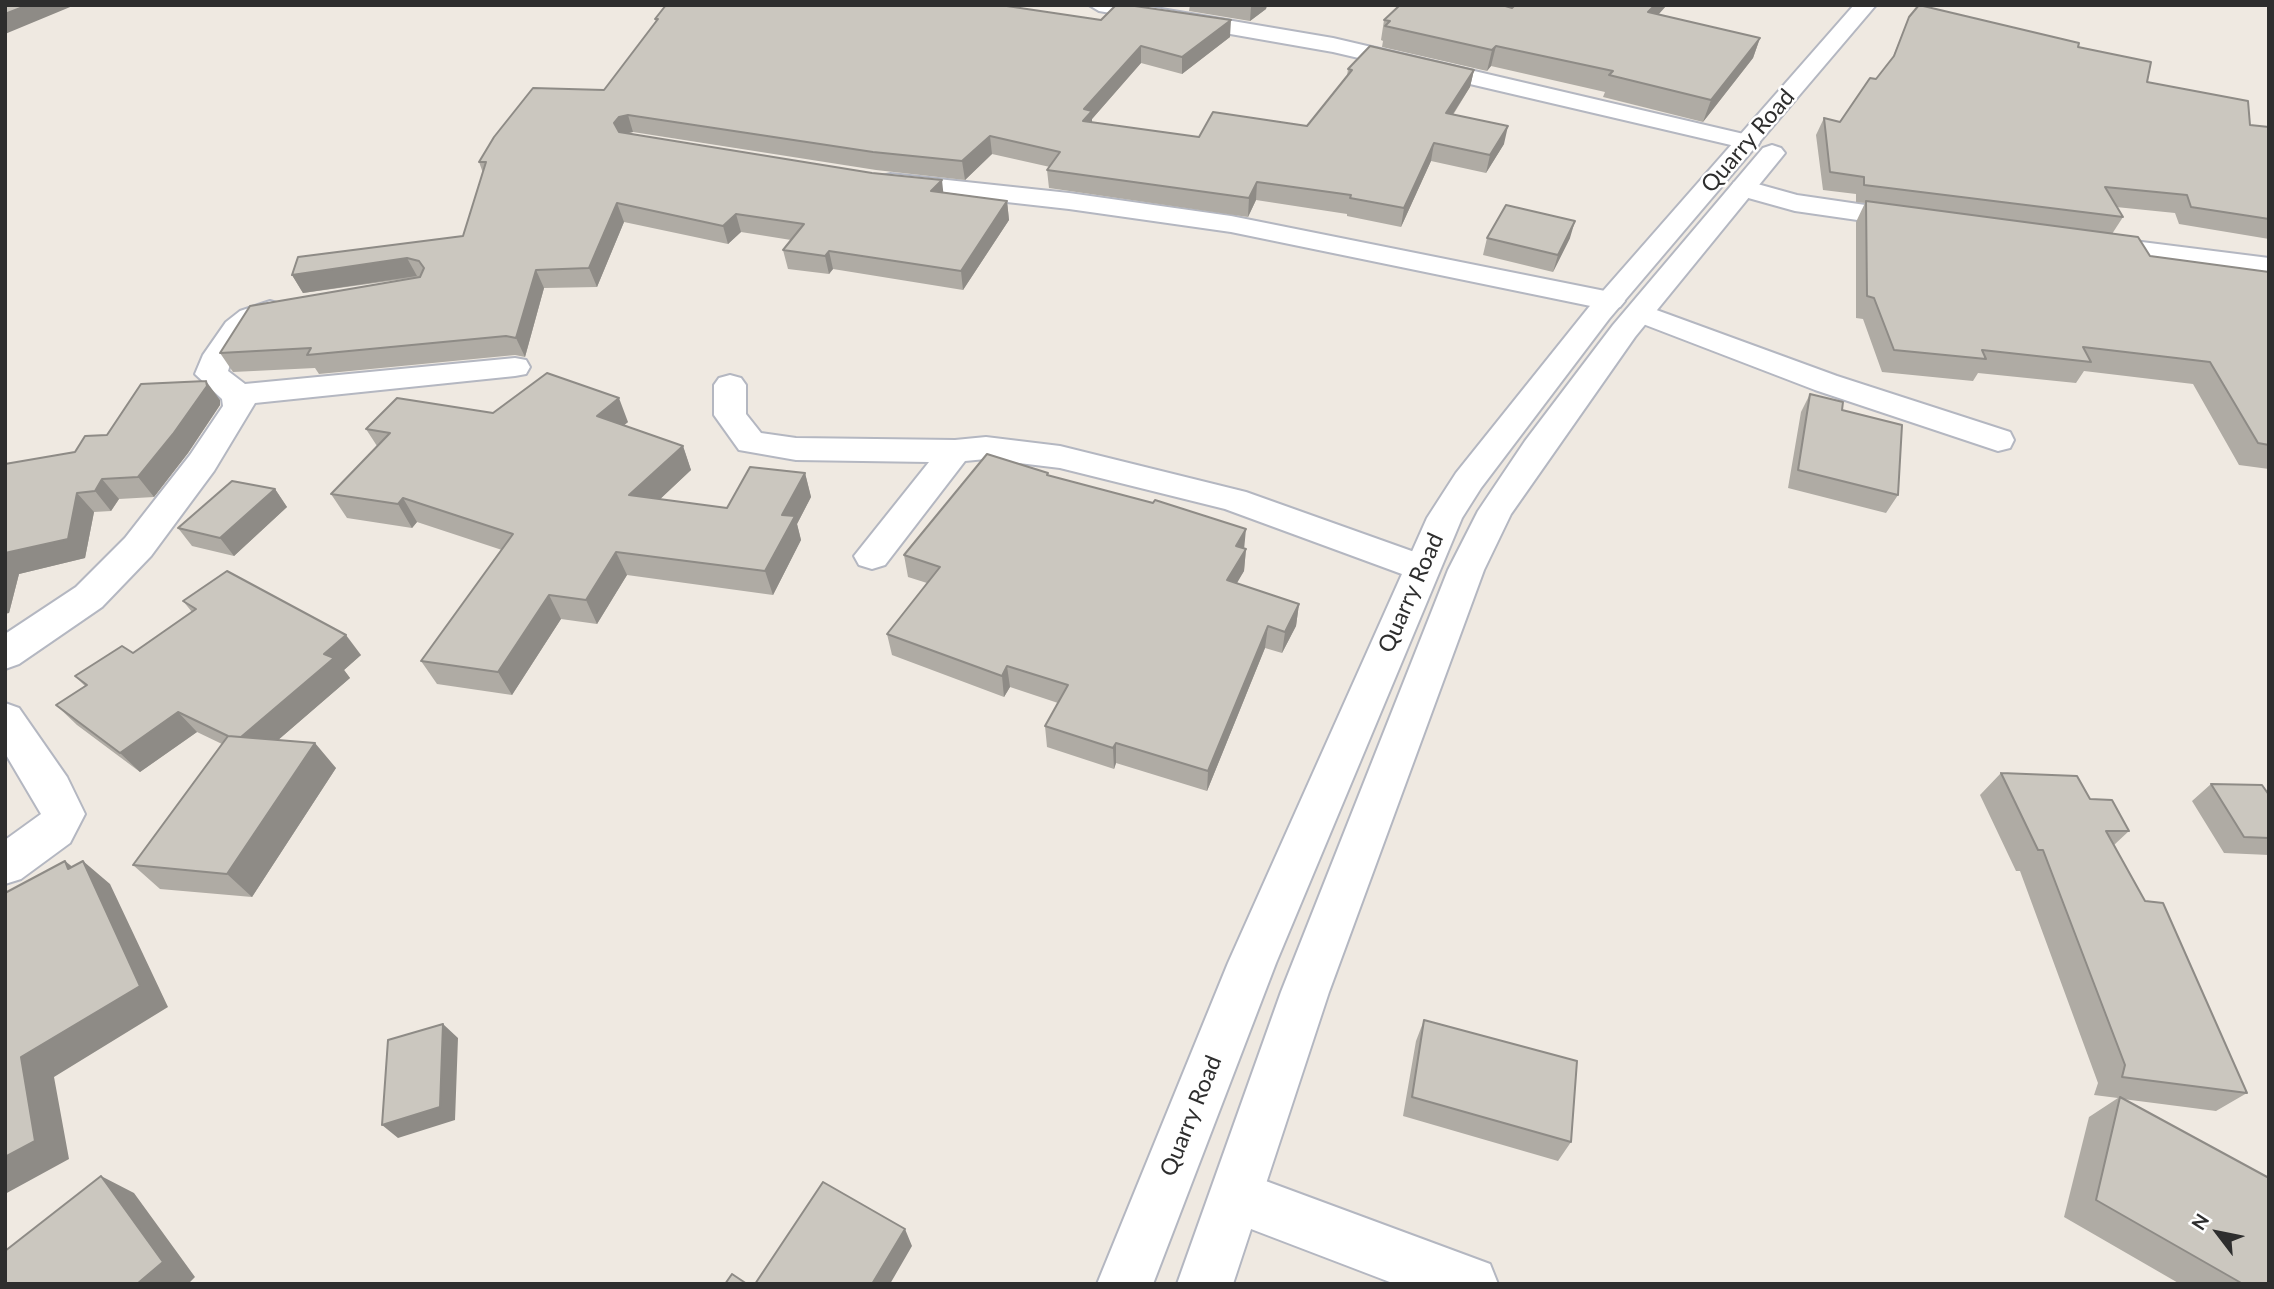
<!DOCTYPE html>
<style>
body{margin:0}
#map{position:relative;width:2274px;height:1289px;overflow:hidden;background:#efe9e1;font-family:Lato,sans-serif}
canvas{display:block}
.frame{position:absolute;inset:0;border:7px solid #2e2e2e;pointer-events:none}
.north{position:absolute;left:2183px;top:1198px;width:70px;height:70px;-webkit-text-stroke:5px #fff;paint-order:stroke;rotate:302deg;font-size:19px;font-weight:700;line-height:28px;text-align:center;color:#2e2e2e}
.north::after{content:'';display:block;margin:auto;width:24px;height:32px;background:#2e2e2e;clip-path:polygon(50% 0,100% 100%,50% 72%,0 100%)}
</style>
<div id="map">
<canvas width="2274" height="1289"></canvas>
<div class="frame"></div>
<div class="north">N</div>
</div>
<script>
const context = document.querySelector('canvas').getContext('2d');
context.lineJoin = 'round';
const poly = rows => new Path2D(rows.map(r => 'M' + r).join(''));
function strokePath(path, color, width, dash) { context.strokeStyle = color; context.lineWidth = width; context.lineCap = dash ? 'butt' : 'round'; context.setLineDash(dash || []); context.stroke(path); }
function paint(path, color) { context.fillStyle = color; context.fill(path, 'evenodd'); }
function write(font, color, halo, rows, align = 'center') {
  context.font = font + ' Lato,sans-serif'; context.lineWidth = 5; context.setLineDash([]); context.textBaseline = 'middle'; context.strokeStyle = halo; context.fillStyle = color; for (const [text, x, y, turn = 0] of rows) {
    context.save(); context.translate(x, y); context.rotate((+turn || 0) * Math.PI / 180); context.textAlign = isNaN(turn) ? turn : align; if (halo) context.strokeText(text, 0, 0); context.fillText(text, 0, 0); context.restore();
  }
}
const street = poly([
 [1089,5,1138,5,1333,38,1748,135,1757,137,1760,142,1757,147,1748,149,1333,52,1099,11,1089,5],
 [891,174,1069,193,1231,216,1610,292,1620,295,1625,301,1620,307,1610,310,1231,232,1069,209,882,188,878,182,882,176,891,174],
 [1743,180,1797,195,1913,212,1923,214,1927,220,1923,226,1913,228,1795,211,1734,194,1730,188,1734,182,1743,180],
 [2094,236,2269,258,2269,275,2084,250,2080,244,2084,238,2094,236],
 [270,301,280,304,285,310,280,316,260,323,248,334,233,355,228,371,245,384,515,358,526,360,530,367,526,374,515,376,255,403,214,471,151,556,102,607,19,664,5,669,5,634,76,587,125,538,190,455,223,406,222,399,195,374,203,355,226,322,240,311,270,301],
 [1640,304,1837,376,2010,432,2014,440,2010,448,1998,451,1815,390,1630,319,1625,313,1630,307,1640,304],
 [730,375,741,378,746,385,746,414,761,433,796,438,955,440,986,437,1060,446,1246,492,1434,559,1439,568,1434,577,1421,581,1225,509,1060,468,986,459,965,461,885,565,872,569,859,565,854,556,929,462,796,460,739,450,714,415,714,385,719,378,730,375],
 [5,703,19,708,67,777,85,814,70,843,21,879,5,884,5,840,41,814,5,753,5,703],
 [1236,1170,1490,1264,1498,1284,1395,1284,1217,1216,1209,1197,1217,1178,1236,1170]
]);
const secondary = poly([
 [1854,5,1876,5,1609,319,1481,488,1462,518,1276,963,1153,1284,1097,1284,1228,963,1427,518,1456,473,1589,307,1854,5],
 [1772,145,1781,148,1785,153,1781,158,1635,337,1511,514,1484,570,1329,992,1233,1284,1177,1284,1281,992,1448,570,1478,511,1525,441,1613,325,1763,148,1772,145]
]);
strokePath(street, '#b4b7c1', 4);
strokePath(secondary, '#b4b7c1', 4);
paint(street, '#fff');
paint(secondary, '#fff');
paint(poly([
 [1190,5,1267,5,1266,9,1250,21,1189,11],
 [1512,8,1658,15,1760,38,1753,58,1703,122,1603,97,1605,92,1491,66,1487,71,1382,47,1383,41,1381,40,1384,20],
 [1909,17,2078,47,2147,82,2250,125,2269,127,2269,239,2179,224,2175,213,2116,207,2123,217,2112,234,2150,256,2269,272,2269,469,2239,465,2193,384,2084,371,2076,383,1978,373,1973,381,1882,372,1863,319,1856,318,1856,222,1865,203,1856,202,1856,194,1823,190,1816,135,1824,118,1840,122,1892,59],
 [655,19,1101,20,1230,37,1182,74,1141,63,1092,119,1092,122,1199,137,1307,126,1347,76,1348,69,1474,70,1470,87,1453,115,1504,144,1486,173,1431,161,1401,227,1347,216,1347,214,1256,200,1248,217,1049,188,1047,170,1050,167,992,154,965,180,876,170,633,132,629,133,943,192,1007,201,1009,220,963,290,833,269,829,274,788,269,783,250,791,240,741,232,728,244,624,222,597,287,544,288,525,357,515,355,319,374,315,368,233,372,220,353,419,277,303,293,292,275,463,236,483,173,479,162,604,90,656,22],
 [1487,238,1570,238,1553,272,1483,255],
 [1810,394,1842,410,1898,495,1886,513,1788,488,1801,412],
 [220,400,220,405,188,453,154,497,119,499,111,511,94,512,85,558,19,574,9,613,5,464,75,452,107,435],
 [493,413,628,422,624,425,683,446,691,470,660,499,727,508,805,473,811,497,797,524,801,540,773,595,627,575,597,624,561,619,512,695,437,684,421,661,502,550,417,522,412,528,347,518,331,494,377,446,366,429],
 [1048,473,1048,475,1246,549,1244,571,1236,583,1299,604,1296,626,1282,653,1265,648,1207,791,1116,763,1114,769,1047,747,1045,726,1058,703,1010,687,1004,697,892,655,887,634,927,583,908,577,904,555],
 [275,489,287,507,234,556,192,546,178,528],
 [183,601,361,655,344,670,350,678,278,740,336,768,252,897,160,889,133,865,222,744,197,732,140,772,77,725,56,705,85,686,75,676,133,653,192,612],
 [2001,773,2090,799,2129,831,2114,845,2247,1093,2216,1111,2123,1099,2269,1284,2180,1284,2064,1217,2089,1117,2118,1098,2094,1095,2098,1083,2020,871,2016,871,1980,795],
 [2211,784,2269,795,2269,855,2224,853,2192,801],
 [1424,1020,1571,1142,1558,1161,1403,1116,1416,1041]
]), '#afaba4');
paint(poly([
 [28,5,75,5,5,34,5,14],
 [1253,5,1267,5,1266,9,1250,21,1251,7],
 [1655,5,1667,5,1642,33,1648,12],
 [1231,20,1230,37,1182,74,1182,57],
 [1760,38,1753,58,1703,122,1711,100],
 [1141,46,1141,63,1092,119,1092,129,1083,121,1084,109],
 [1496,46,1491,66,1487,71,1492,50],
 [1474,70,1470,87,1442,131,1446,113],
 [628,115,633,132,624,134,620,141,614,123,619,117],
 [1508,126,1504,144,1486,173,1490,155],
 [990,136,992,154,965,180,962,161],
 [1434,143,1431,161,1401,227,1404,208],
 [942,180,944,199,931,191],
 [1257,182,1256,200,1248,217,1249,198],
 [1007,201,1009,220,963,290,961,271],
 [617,203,624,222,597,287,589,268],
 [736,214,741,232,728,244,723,226],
 [1575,221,1570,238,1553,272,1558,255],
 [829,251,833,269,829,274,825,256],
 [407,258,417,276,303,293,292,275],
 [536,270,544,288,525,357,516,338],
 [206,381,220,400,220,405,188,453,154,497,138,477],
 [619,398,628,422,606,440,597,416],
 [683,446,691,470,639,519,629,495],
 [805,473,811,497,797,524,801,540,773,595,765,571,782,515],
 [102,479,119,499,111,511,95,491],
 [275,489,287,507,234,556,220,538],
 [77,493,94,512,85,558,19,574,9,613,5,614,5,553],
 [403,498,417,522,412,528,398,504],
 [1246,529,1244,550,1236,546],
 [1246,549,1244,571,1226,602,1227,580],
 [616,552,627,575,597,624,586,600],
 [549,595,561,619,512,695,498,672],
 [1299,604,1296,626,1282,653,1285,632],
 [1268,626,1265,648,1207,791,1208,771],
 [346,635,361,655,344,670,350,678,255,760,237,740,324,654],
 [1007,666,1010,687,1004,697,1002,676],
 [178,712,197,732,140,772,120,753],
 [315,743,336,768,252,897,227,874],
 [1116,743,1116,763,1114,769,1113,748],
 [65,861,93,883,83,861,110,884,168,1007,54,1077,69,1159,5,1194,5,1157,21,1057,68,869],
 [443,1024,458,1038,455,1120,398,1138,382,1125],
 [101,1176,134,1193,195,1277,188,1284,137,1284],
 [905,1229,912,1246,890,1284,872,1284]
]), '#8e8b86');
const building = poly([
 [5,5,28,5,5,14,5,5],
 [666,5,1000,5,1101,20,1116,5,1128,5,1231,20,1182,57,1141,46,1084,109,1092,111,1083,121,1199,137,1213,112,1307,126,1352,70,1348,69,1370,46,1474,70,1446,113,1508,126,1490,155,1434,143,1404,208,1350,198,1351,195,1257,182,1249,198,1047,170,1060,152,990,136,962,161,873,152,628,115,619,117,614,123,619,132,872,173,942,180,931,191,1007,201,961,271,829,251,825,256,783,250,804,224,736,214,723,226,617,203,589,268,536,270,516,338,506,336,307,355,311,348,220,353,250,306,420,277,424,268,419,261,407,258,292,275,298,257,463,236,486,162,479,162,494,137,533,88,604,90,658,19,655,19,666,5],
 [1400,5,1502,5,1512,8,1515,5,1655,5,1648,12,1760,38,1711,100,1609,75,1613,71,1496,46,1492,50,1385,26,1390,21,1384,20,1400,5],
 [1919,5,2079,43,2078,47,2151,62,2147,82,2248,101,2250,125,2269,127,2269,219,2191,207,2187,195,2105,187,2123,217,1864,185,1864,177,1830,172,1824,118,1840,122,1870,78,1876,79,1894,56,1909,17,1919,5],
 [1866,201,2138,237,2150,256,2269,272,2269,445,2258,443,2210,362,2083,347,2091,362,1982,350,1986,359,1894,350,1874,298,1867,296,1866,201],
 [1506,205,1575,221,1558,255,1487,238,1506,205],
 [547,373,619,398,597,416,683,446,629,495,727,508,750,467,805,473,782,515,795,516,765,571,616,552,586,600,549,595,498,672,421,661,513,534,403,498,398,504,331,494,390,433,366,429,397,398,493,413,547,373],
 [206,381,207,386,173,434,138,477,102,479,95,491,77,493,68,539,5,553,5,464,75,452,85,436,107,435,141,384,206,381],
 [1810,394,1843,402,1842,410,1902,425,1898,495,1798,470,1810,394],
 [987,454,1048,473,1047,475,1153,503,1155,500,1246,529,1236,546,1246,549,1227,580,1299,604,1285,632,1268,626,1208,771,1116,743,1113,748,1045,726,1068,685,1007,666,1002,676,887,634,940,567,904,555,987,454],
 [232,481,275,489,220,538,178,528,232,481],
 [227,571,346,635,324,654,334,658,241,737,228,736,178,712,120,753,56,705,87,685,75,676,122,646,133,653,196,609,183,601,227,571],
 [228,736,315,743,227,874,133,865,228,736],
 [2001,773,2077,776,2090,799,2112,800,2129,831,2106,831,2145,901,2163,903,2247,1093,2122,1077,2125,1065,2043,850,2038,850,2001,773],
 [2211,784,2262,785,2269,795,2269,838,2244,837,2211,784],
 [65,861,68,869,83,861,140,986,21,1057,35,1141,5,1157,5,893,65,861],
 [1424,1020,1577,1061,1571,1142,1412,1097,1424,1020],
 [443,1024,440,1107,382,1125,388,1040,443,1024],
 [2120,1097,2269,1178,2269,1284,2243,1284,2096,1200,2120,1097],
 [101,1176,163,1262,137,1284,5,1284,5,1251,101,1176],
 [823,1182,905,1229,872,1284,755,1284,823,1182],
 [732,1274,747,1284,725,1284,732,1274]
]);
paint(building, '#cbc7bf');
strokePath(building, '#8e8b86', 2);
write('23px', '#2e2e2e', '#fff', [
 ["Quarry Road",1748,141,-49],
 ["Quarry Road",1411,593,-66],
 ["Quarry Road",1191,1116,-68]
]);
</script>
